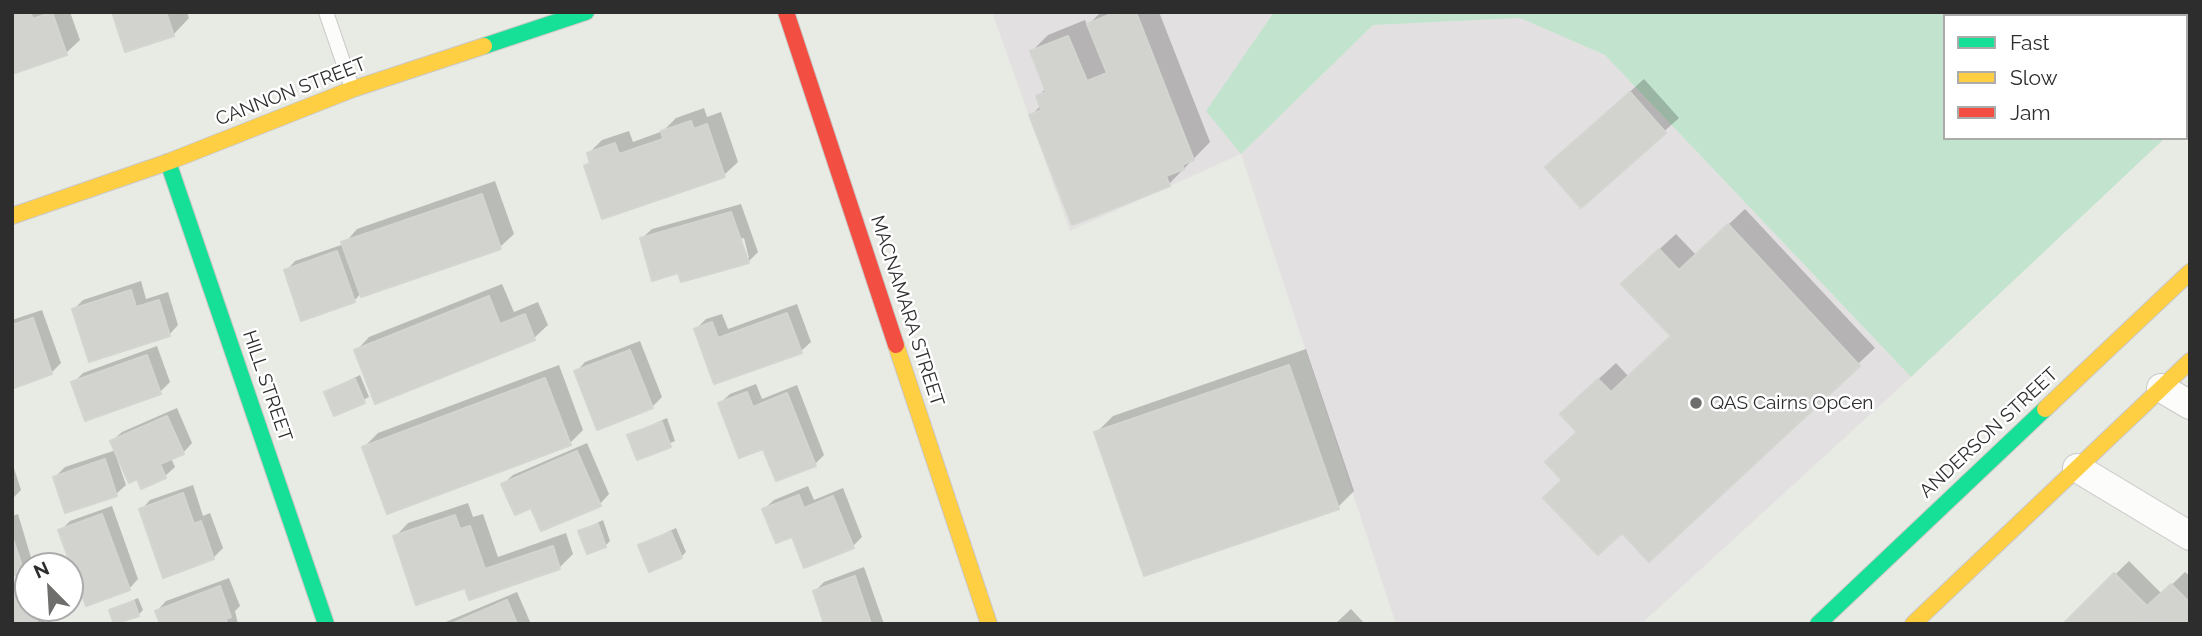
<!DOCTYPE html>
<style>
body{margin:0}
#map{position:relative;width:2202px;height:636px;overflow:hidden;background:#e8eae4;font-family:Raleway,sans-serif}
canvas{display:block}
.frame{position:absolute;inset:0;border:14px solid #2d2d2d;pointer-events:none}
.legend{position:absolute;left:1943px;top:14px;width:245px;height:126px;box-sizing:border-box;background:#fff;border:2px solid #ababab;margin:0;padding:9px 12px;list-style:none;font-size:21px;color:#2d2d2d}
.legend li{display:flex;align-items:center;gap:14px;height:35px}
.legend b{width:35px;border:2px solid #ababab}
.north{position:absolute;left:14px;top:552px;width:70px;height:70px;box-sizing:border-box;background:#fff;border:2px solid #ababab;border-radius:50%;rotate:336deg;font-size:19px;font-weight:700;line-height:28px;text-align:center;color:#2d2d2d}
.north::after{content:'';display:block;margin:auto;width:24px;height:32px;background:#6e6f6d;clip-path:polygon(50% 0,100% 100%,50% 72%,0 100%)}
</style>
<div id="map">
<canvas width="2202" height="636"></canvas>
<div class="frame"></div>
<ul class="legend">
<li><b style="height:9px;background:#16e098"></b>Fast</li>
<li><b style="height:9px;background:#ffcf43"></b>Slow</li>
<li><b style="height:9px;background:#f24e42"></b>Jam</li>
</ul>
<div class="north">N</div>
</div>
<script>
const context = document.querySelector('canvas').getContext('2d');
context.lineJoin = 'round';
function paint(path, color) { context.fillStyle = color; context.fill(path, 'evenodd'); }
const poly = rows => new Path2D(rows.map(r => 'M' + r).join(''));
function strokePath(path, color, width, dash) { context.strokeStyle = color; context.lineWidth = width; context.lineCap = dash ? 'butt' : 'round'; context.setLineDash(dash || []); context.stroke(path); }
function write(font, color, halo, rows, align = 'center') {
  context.font = font + ' Raleway,sans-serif'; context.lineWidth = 5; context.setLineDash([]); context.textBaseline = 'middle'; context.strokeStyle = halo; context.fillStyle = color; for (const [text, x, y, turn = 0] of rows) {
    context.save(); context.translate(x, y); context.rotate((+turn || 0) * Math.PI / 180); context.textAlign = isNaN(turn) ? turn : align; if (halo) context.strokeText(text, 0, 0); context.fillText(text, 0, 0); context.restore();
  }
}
paint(poly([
 [992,12,1274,12,1207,111,1241,154,1373,25,1520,18,1605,55,1911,377,1641,624,1396,624,1241,154,1070,231]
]), '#e3e0e1');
paint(poly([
 [1274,12,2190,12,2190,115,2186,118,2186,16,1945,16,1945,138,2165,138,1911,377,1605,55,1520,18,1373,25,1241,154,1206,111]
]), '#c2e3cd');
paint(poly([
 [12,12,70,12,80,40,66,53,12,72],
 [114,12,187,12,189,18,173,35],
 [1101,12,1159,12,1210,142,1169,184,1031,116,1041,105,1038,97,1046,88,1032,51,1048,35,1085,20,1087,26],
 [1644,79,1679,118,1581,206,1561,154],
 [704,108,707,117,721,112,738,162,724,175,586,166,591,161,589,153,602,140,629,131,633,142,663,131,676,118],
 [495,181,514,234,500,247,361,293,354,301,286,271,295,261,344,244,357,229],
 [741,204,758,252,748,262,642,238,652,229],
 [744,238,749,258,746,258,740,239],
 [1745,209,1875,348,1649,559,1622,530,1564,480,1579,431,1579,397,1616,363,1629,377,1673,336,1640,267,1676,234,1696,255],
 [141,281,146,299,168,292,178,325,169,335,74,309,83,300],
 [502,284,514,312,538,302,548,325,534,338,356,351,369,337],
 [797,304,811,342,801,351,716,382,696,329,706,319,722,314,728,329],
 [42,310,61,363,51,373,15,386,12,320],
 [640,341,662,397,652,407,576,372,585,362],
 [157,346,170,382,160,392,73,383,83,373],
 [1306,349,1354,491,1338,507,1096,433,1113,416],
 [559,365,583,430,570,443,364,447,378,433],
 [360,375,369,397,335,414,326,392],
 [756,384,762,399,797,385,824,455,815,464,764,446,720,403,730,394],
 [177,408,192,443,183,453,171,458,175,467,165,476,138,477,119,458,117,459,126,485,116,494,55,477,65,467,116,450,112,441,122,432],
 [667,418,675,441,638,457,629,435],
 [587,443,609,494,600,504,532,505,503,484,513,475],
 [12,462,21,490,12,499],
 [193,485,203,516,210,513,223,548,213,558,141,510,150,500],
 [808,486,814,500,843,488,862,537,853,546,793,534,764,509,774,500],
 [468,503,473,517,483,514,498,557,566,533,573,554,560,567,470,598,466,586,395,537,408,523],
 [112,506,138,579,129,589,60,531,70,521],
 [18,514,32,561,23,571,12,574,12,516],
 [603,520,610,541,605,546,581,531],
 [676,528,686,552,681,557,640,545],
 [2129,561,2162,594,2185,572,2190,576,2190,619,2185,624,2065,624],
 [864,567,884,624,826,624,815,591,824,582],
 [28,578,28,608,45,608,48,618,43,624,12,624,12,584],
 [229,578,240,606,235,611,238,624,161,624,157,611,166,601],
 [517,592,531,624,441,624],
 [138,598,143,610,138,615,111,610],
 [1351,609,1365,624,1335,624]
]), '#0003');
const building = poly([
 [12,12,30,12,33,19,52,12,67,55,12,74,12,12],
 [112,12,166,12,174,36,125,52,112,12],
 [1116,12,1136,12,1194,160,1182,165,1184,169,1166,176,1170,186,1072,225,1029,115,1041,110,1036,96,1046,92,1030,51,1068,36,1087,81,1107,73,1087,24,1116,12],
 [1630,92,1666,133,1581,208,1545,167,1630,92],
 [691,121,694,129,707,124,725,177,602,219,584,166,590,163,587,153,615,143,619,154,663,139,661,131,691,121],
 [482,194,501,249,361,297,341,242,482,194],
 [731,212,749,263,681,282,678,273,652,281,640,238,731,212],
 [1728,224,1860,366,1649,562,1622,533,1598,555,1543,498,1562,480,1545,462,1577,432,1560,414,1598,379,1611,392,1671,336,1621,284,1659,249,1679,270,1728,224],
 [337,251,355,302,301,321,284,270,337,251],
 [131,290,136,307,159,300,170,336,89,362,72,309,131,290],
 [489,296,500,324,525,314,535,340,375,404,354,350,489,296],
 [787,313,802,353,714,384,694,329,712,322,718,338,787,313],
 [33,318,52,374,14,388,12,325,33,318],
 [630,350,653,408,597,430,574,371,630,350],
 [147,355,161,394,85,421,71,382,147,355],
 [1289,365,1339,509,1144,576,1094,432,1289,365],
 [545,378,571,445,387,514,362,447,545,378],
 [355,379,365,403,334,416,324,392,355,379],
 [747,392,753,407,787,393,816,466,776,481,763,449,739,458,718,403,747,392],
 [167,416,184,454,160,464,166,478,141,489,137,479,129,483,110,441,167,416],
 [662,422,671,447,637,460,627,435,662,422],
 [577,451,601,506,541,531,531,508,515,515,501,484,577,451],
 [105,459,117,496,65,513,53,477,105,459],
 [183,493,194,524,201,521,214,559,163,578,139,509,183,493],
 [799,495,804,508,833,496,854,548,804,568,792,537,776,543,762,509,799,495],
 [102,514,130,590,86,606,58,530,102,514],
 [455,515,460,529,470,526,485,569,553,546,560,569,469,600,465,588,416,605,393,536,455,515],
 [598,524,606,547,587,554,578,531,598,524],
 [671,532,682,558,649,572,638,545,671,532],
 [12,536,24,572,12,576,12,536],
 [2114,573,2147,606,2171,584,2190,603,2190,622,2063,624,2114,573],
 [855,576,871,624,824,624,813,591,855,576],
 [23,585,28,608,32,608,38,624,12,624,12,589,23,585],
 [220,586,231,617,226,619,227,624,160,624,155,611,220,586],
 [507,600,517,624,451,624,507,600],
 [134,601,139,616,114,624,109,610,134,601]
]);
paint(building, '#d2d3cf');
strokePath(building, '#d3d5d0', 2);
const lane = poly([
 [326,12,352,88]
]);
const street = poly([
 [2161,388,2190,405],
 [2077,468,2190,536]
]);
const fast = poly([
 [484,46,586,12],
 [168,162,326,624],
 [1818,624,2045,409]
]);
const slow = poly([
 [12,216,168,162,353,89,484,46],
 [896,345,989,624],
 [2045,409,2190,272],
 [1913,624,2190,361]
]);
const jam = poly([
 [786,12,896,345]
]);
strokePath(lane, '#c9c8c7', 16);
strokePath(street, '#c9c8c7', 30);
strokePath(fast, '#c9c8c7', 18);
strokePath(slow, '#c9c8c7', 18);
strokePath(jam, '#c9c8c7', 18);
strokePath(lane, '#fcfcfb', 14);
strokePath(street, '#fcfcfb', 28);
strokePath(fast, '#16e098', 16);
strokePath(slow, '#ffcf43', 16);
strokePath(jam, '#f24e42', 16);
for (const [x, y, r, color] of [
 [1696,403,7,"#6e6f6d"]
]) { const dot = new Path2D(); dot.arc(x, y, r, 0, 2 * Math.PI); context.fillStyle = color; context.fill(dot); strokePath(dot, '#fff', 2.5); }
write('19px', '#2d2d2d', '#fff', [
 ["CANNON STREET",291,92,-21],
 ["MACNAMARA STREET",907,311,72],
 ["HILL STREET",267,386,71],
 ["ANDERSON STREET",1989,433,-43]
]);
write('19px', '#2d2d2d', '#fff', [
 ["QAS Cairns OpCen",1710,403]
], 'left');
</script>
